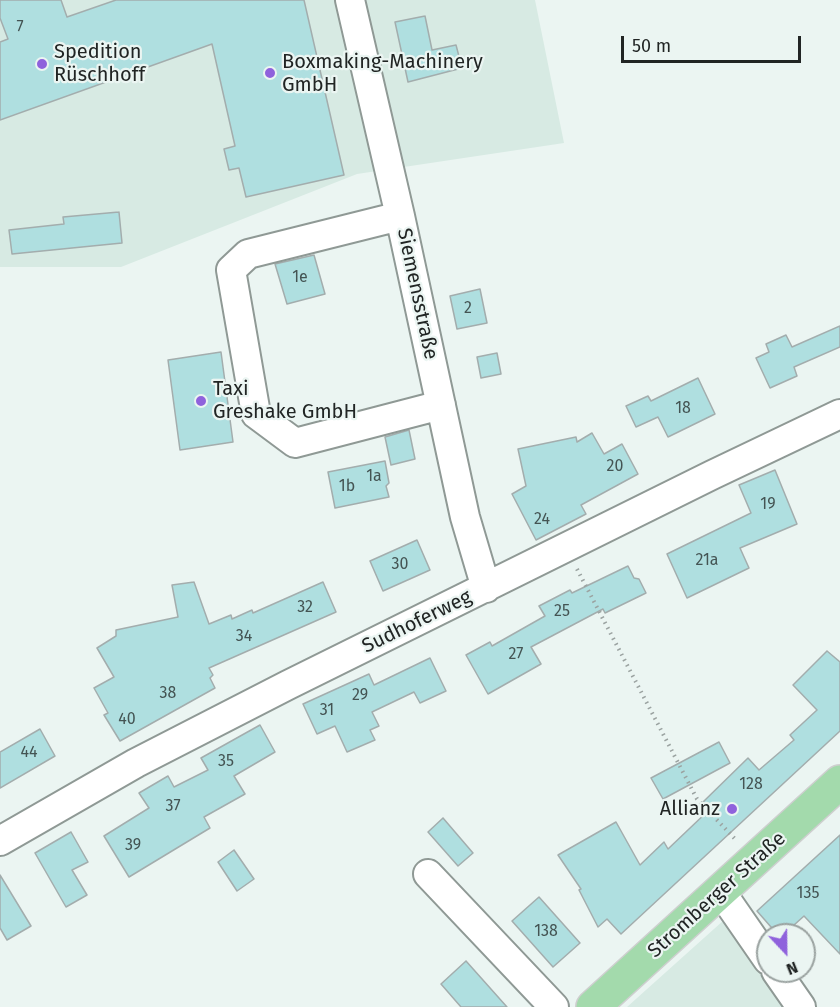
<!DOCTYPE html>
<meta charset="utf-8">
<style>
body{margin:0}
#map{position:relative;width:840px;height:1007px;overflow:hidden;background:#ebf5f2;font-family:"Fira Sans",sans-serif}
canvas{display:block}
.north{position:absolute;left:756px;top:923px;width:60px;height:60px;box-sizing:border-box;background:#ebf5f2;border:2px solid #9aa2a0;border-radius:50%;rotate:158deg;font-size:16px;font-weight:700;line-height:24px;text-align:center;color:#212524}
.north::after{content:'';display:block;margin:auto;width:21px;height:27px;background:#8f62dc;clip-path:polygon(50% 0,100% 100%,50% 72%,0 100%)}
.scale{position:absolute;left:621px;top:36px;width:180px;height:27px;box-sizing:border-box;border:3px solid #212524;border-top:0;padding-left:8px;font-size:18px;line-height:21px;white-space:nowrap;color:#212524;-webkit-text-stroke:4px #ebf5f2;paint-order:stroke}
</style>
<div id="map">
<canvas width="840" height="1007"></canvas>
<div class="north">N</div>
<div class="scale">50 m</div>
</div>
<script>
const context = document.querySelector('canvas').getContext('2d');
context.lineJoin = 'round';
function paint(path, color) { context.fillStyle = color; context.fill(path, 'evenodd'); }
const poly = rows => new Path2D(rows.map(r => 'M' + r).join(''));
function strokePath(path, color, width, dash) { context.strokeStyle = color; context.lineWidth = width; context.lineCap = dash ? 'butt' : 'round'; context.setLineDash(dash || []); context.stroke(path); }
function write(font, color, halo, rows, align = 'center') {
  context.font = font + ' "Fira Sans",sans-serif'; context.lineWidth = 4.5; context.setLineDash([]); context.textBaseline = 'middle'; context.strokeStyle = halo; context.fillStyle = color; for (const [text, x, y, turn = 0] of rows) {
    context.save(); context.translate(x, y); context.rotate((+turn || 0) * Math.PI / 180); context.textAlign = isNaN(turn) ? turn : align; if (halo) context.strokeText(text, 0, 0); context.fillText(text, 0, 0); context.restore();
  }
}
paint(poly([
 [0,0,535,0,564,143,357,174,121,267,0,267],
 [724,920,787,1007,627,1007]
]), '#d7eae3');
const building = poly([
 [0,0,61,0,67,17,116,0,304,0,344,175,246,197,239,168,229,170,224,149,235,146,212,44,0,120,0,42,8,39,0,18,0,0],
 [425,16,432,50,456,45,462,68,408,82,395,22,425,16],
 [119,212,122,243,12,254,9,230,64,224,63,217,119,212],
 [314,255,325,294,287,304,275,264,314,255],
 [480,289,487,323,457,329,450,296,480,289],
 [840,326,840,347,794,367,797,376,770,388,756,358,769,352,766,344,786,335,792,347,840,326],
 [221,352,233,442,180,450,168,360,221,352],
 [497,353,501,374,481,378,477,357,497,353],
 [698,378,715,414,668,437,658,417,636,427,626,406,648,396,651,401,698,378],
 [409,430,415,459,391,465,385,437,409,430],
 [592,433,604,454,622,444,638,474,581,505,586,514,536,540,512,494,526,486,518,449,576,437,577,442,592,433],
 [385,461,389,483,386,486,389,497,335,508,328,472,385,461],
 [775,470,797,524,740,548,749,568,687,598,667,554,751,513,739,485,775,470],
 [417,540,430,570,383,591,370,561,417,540],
 [628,566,634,578,639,579,646,593,605,613,603,609,531,647,541,664,488,694,466,655,490,642,492,646,545,616,539,606,570,590,572,593,628,566],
 [194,582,209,624,231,615,232,619,252,610,253,613,323,582,336,612,209,668,213,675,210,678,215,688,120,741,104,715,108,713,94,688,114,677,97,648,116,636,116,630,178,617,172,585,194,582],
 [827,651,840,662,840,731,621,934,607,919,598,927,579,890,581,889,558,855,616,822,640,865,664,842,668,849,710,809,703,802,748,758,759,770,794,740,790,735,817,710,793,685,827,651],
 [430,658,446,691,420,703,414,692,372,712,379,726,370,730,375,740,347,752,335,726,317,734,303,704,369,674,374,685,430,658],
 [260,725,275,752,234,776,245,794,204,817,210,828,129,877,104,836,149,808,139,793,168,776,174,787,208,770,201,758,260,725],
 [40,729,55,756,0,788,0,752,40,729],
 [719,742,730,763,663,799,651,778,719,742],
 [443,818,473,853,458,866,428,832,443,818],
 [71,832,88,862,72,870,87,895,66,907,35,853,71,832],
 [840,835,840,954,804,916,783,935,778,935,757,911,840,835],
 [234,850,254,879,237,891,218,862,234,850],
 [0,875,31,926,7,940,0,928,0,875],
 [539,897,580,943,553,967,512,921,539,897],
 [466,961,507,1007,461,1007,441,984,466,961]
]);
paint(building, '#afdfe0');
strokePath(building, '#a3adad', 1.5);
const minor = poly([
 [350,0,400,216,465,517,486,588],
 [400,216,248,254,231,270,256,414,295,443,441,405],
 [0,841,136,763,288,685,712,475,840,414],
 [428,874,554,1007],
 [721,892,768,960],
 [776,971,801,1007]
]);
const major = poly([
 [593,1007,840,782]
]);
strokePath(minor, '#8f9995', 32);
strokePath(major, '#cecfcf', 36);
strokePath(poly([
 [577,569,697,799,736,840]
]), '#9ba3a1', 4, [1.5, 4.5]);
strokePath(minor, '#fff', 28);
strokePath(major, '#a3daac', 33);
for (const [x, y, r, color] of [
 [42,64,6,"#8f62dc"],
 [270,73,6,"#8f62dc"],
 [201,401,6,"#8f62dc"],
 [732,809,6,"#8f62dc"]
]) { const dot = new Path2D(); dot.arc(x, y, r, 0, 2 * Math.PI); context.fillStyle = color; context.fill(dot); strokePath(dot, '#ebf5f2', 2); }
write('16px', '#445453', null, [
 ["7",20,28],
 ["1e",300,278],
 ["2",468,309],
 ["18",683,409],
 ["20",615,467],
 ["1a",374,477],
 ["1b",347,487],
 ["19",768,505],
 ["24",542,520],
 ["21a",707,561],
 ["30",400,565],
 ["32",305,608],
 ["25",562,612],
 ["34",244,637],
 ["27",516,655],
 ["38",168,694],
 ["29",360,696],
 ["31",327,711],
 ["40",127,720],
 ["44",29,753],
 ["35",226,762],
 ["128",751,785],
 ["37",173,807],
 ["39",133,846],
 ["135",808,894],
 ["138",546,932]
]);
write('20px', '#212524', '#ebf5f2', [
 ["Spedition",54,52],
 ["Rüschhoff",54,75],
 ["Boxmaking-Machinery",282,62],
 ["GmbH",282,85],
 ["Taxi",213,389],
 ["Greshake GmbH",213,412],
 ["Allianz",720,809,"right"]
], 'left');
write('20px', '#212524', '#ebf5f2', [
 ["Siemensstraße",417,294,78],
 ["Sudhoferweg",417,622,-26],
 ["Stromberger Straße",717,895,-42]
]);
</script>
